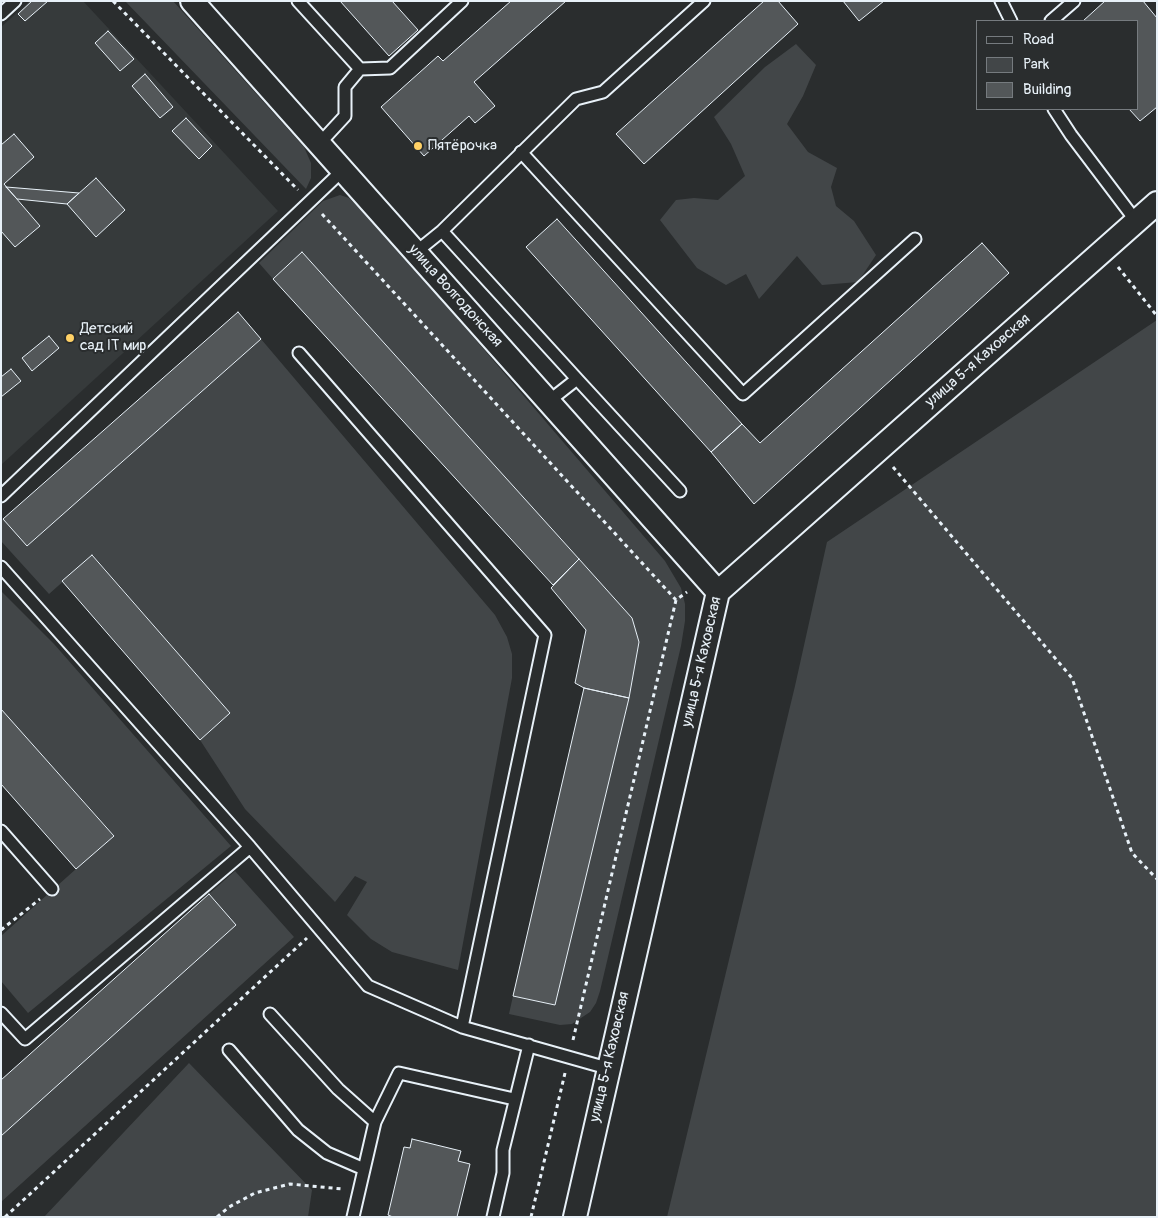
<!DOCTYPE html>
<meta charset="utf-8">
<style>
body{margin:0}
#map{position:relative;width:1158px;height:1218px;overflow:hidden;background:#2a2d2e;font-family:Pangolin,sans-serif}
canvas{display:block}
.frame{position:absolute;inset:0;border:2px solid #e8f1f8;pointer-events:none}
.legend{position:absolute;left:976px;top:20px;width:162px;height:90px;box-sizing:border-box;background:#2a2d2e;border:1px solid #767b7f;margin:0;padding:6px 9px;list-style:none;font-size:15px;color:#e8f1f8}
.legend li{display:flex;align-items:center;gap:10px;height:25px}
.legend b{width:25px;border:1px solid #767b7f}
</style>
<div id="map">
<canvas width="1158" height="1218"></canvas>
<div class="frame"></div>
<ul class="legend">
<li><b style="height:6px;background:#2a2d2e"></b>Road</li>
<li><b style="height:14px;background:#424648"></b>Park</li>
<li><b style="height:14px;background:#535759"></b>Building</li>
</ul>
</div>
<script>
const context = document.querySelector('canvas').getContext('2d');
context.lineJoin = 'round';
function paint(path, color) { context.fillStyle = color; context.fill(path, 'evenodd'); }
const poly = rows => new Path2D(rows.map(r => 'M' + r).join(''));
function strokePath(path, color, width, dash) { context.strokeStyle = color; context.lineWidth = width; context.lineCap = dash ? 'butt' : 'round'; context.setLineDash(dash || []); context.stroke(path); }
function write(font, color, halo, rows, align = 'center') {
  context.font = font + ' Pangolin,sans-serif'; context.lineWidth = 4; context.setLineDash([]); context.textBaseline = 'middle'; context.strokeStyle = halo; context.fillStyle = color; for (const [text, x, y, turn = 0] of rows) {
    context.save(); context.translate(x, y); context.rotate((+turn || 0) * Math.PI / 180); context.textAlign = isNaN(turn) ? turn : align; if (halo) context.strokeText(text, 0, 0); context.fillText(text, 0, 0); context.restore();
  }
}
paint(poly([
 [30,1,83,1,278,211,1,465,1,27]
]), '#363a3b');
paint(poly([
 [125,1,173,1,304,147,311,163,311,178,306,189],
 [796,44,816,65,803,96,787,124,808,152,837,168,831,187,836,206,854,221,876,255,858,282,822,285,797,256,759,299,746,274,726,285,697,268,660,220,676,200,694,198,718,200,745,176,731,144,714,117,765,67],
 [340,195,349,198,380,228,665,561,681,588,685,604,685,621,681,646,600,991,596,1003,590,1012,572,1024,560,1025,509,1014,513,996,555,1005,629,698,639,642,632,618,302,252,273,279,259,263,323,201],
 [1157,320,1157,1217,667,1217,795,686,827,542],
 [261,339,495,615,507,637,512,654,512,678,458,970,392,952,371,939,347,915,367,882,355,876,335,902,245,809,200,740,230,713,93,555,49,594,1,541,1,521,3,519,27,546],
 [1,591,54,644,231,846,28,1013,1,981,1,936,114,835,1,709],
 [235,871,294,937,1,1202,1,1136,236,925,209,894],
 [189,1063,312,1190,308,1217,44,1217]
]), '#424648');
const building = poly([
 [32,1,48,1,25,21,18,14,32,1],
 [340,1,392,1,418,30,389,56,340,1],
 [511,1,566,1,474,82,495,106,475,123,469,116,424,156,381,107,438,56,443,61,511,1],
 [764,1,778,1,798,24,644,164,616,134,764,1],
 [843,1,884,1,859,21,843,1],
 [1105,1,1143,1,1157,18,1157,107,1140,121,1129,109,1137,109,1137,21,1083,21,1105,1],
 [108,31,134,59,120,71,95,43,108,31],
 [145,74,173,107,160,118,132,86,145,74],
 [186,118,212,146,199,159,172,131,186,118],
 [14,134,34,157,4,184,40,226,15,247,1,231,1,145,14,134],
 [96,178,125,210,96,237,67,204,96,178],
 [6,187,79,193,67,204,17,199,6,187],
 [557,219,742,424,711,452,526,247,557,219],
 [982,243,1009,273,754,504,711,452,742,424,760,443,982,243],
 [302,252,579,559,553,585,273,279,302,252],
 [238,312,261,339,27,546,3,519,238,312],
 [49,336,59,348,32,371,22,358,49,336],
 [11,369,21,381,1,397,1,377,11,369],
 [92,555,230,713,200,740,62,581,92,555],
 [579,559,632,618,639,642,629,698,584,688,575,683,586,630,551,588,579,559],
 [584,688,629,698,555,1005,513,996,584,688],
 [1,709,114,836,76,869,1,784,1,709],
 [209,894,236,925,1,1136,1,1080,209,894],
 [412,1139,461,1151,458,1161,470,1164,457,1217,393,1217,388,1215,404,1147,410,1148,412,1139]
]);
paint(building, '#535759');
strokePath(building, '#e8f1f8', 1);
const service = poly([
 [298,1,360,69,345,87,345,116,320,143],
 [1001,1,1011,21],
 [1,14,15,1],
 [1051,21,1074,1],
 [360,69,390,68,462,1],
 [1054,109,1071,135,1136,221],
 [521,152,743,394,915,239],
 [442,231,577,379],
 [416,252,442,231,576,99,603,92,704,1],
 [299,353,545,635,462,1027],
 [549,401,577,379,680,491],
 [1,496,343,170],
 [1,567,250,847,368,986,462,1027,607,1068],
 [1,831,52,889],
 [1,1013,25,1039,250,847],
 [270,1014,338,1089,375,1122],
 [229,1050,298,1130,327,1153,364,1169],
 [353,1217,375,1122,399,1073,514,1099],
 [493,1217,503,1173,503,1150,529,1045]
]);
const minor = poly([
 [192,1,718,592],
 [575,1217,718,592,1157,203]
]);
strokePath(service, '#e8f1f8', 15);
strokePath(minor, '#e8f1f8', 26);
strokePath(poly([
 [113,1,298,190],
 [322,214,676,600],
 [1118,267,1157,316],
 [893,467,1072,678,1132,853,1157,879],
 [1,930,40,899],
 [573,1040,676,600,687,592],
 [5,1217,307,938],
 [217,1217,229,1207,255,1193,290,1184,343,1189],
 [531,1217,565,1073]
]), '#e8f1f8', 3, [4, 4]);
strokePath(service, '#2a2d2e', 11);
strokePath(minor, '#2a2d2e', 22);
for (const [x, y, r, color] of [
 [418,146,5,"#ffd166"],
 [70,338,5,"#ffd166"]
]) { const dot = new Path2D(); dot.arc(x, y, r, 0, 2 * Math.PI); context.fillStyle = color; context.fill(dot); strokePath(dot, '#2a2d2e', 2); }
write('15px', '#e8f1f8', '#2a2d2e', [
 ["Пятёрочка",428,146],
 ["Детский",80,329],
 ["сад IT мир",80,346]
], 'left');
write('15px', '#e8f1f8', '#2a2d2e', [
 ["улица Волгодонская",455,296,48],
 ["улица 5-я Каховская",978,361,-41],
 ["улица 5-я Каховская",702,662,-77],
 ["улица 5-я Каховская",610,1057,-77]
]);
</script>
